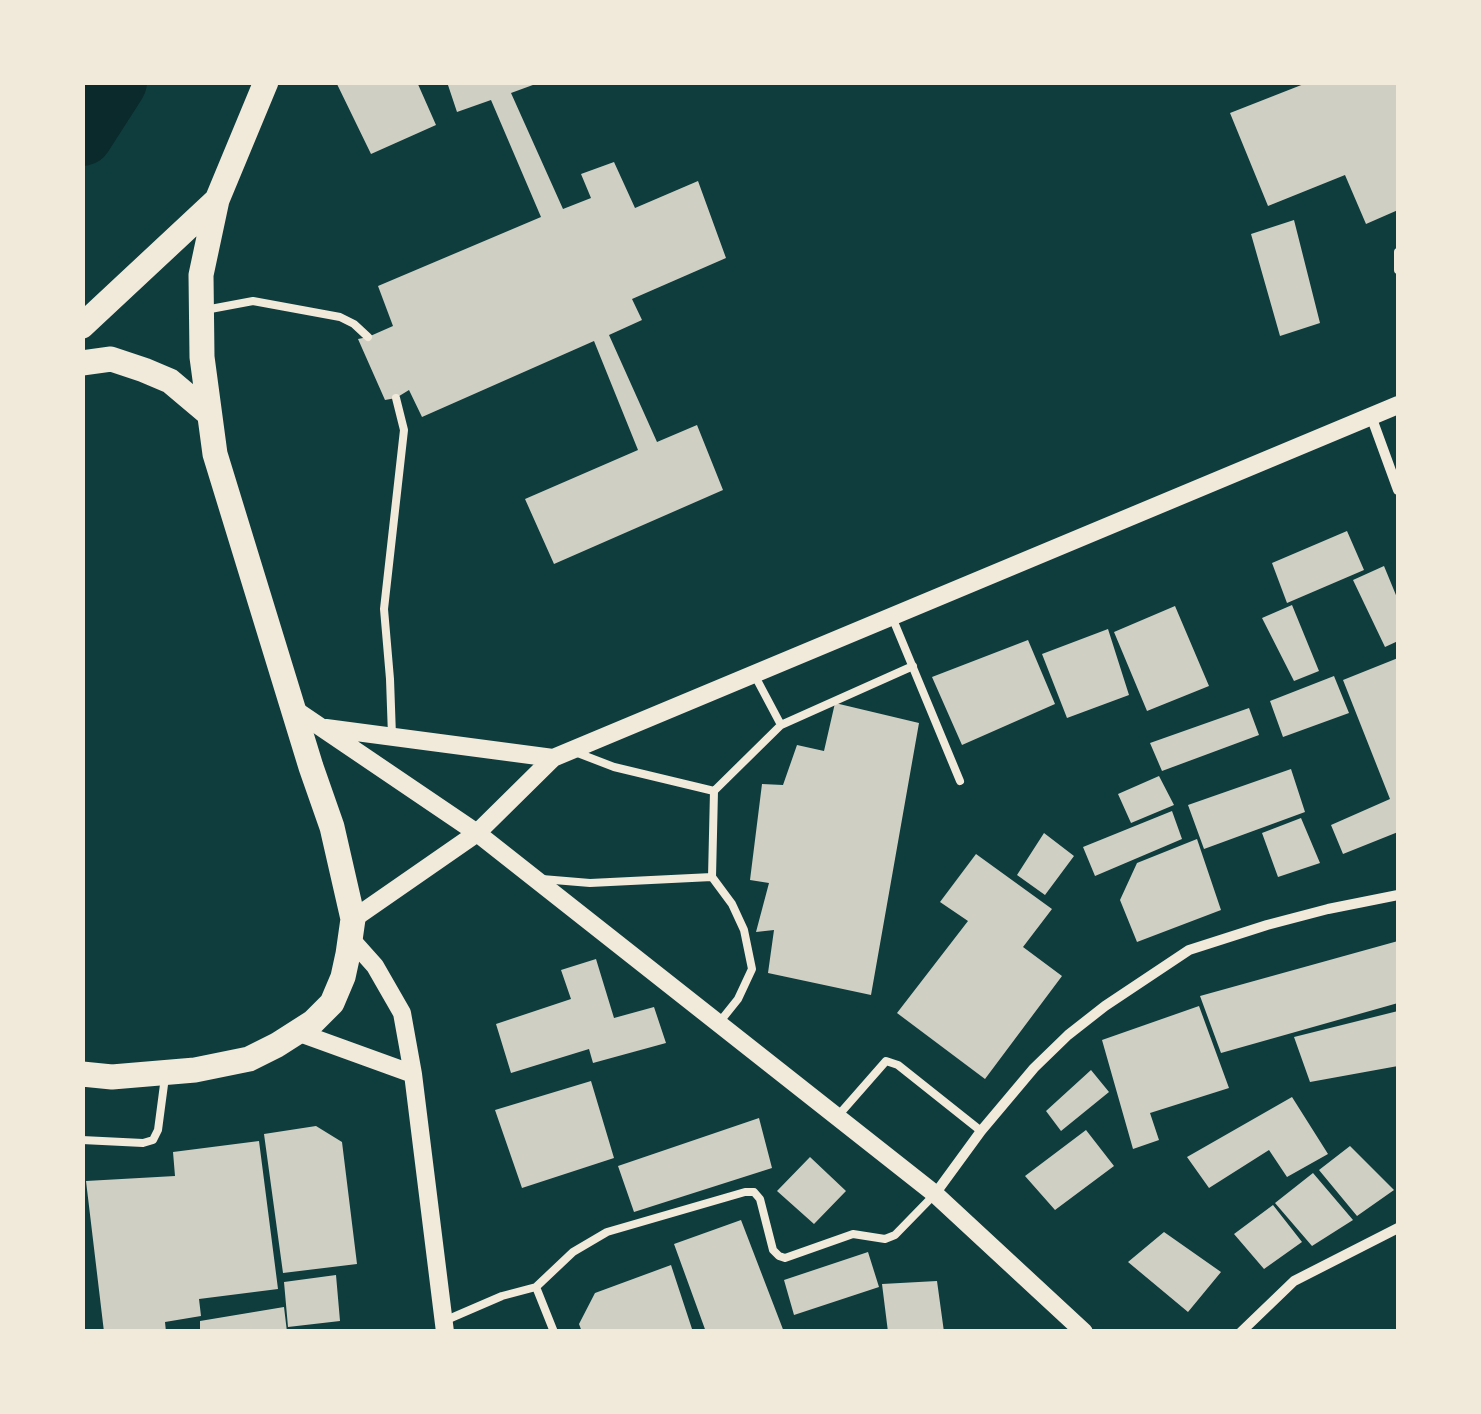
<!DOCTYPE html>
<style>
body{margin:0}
#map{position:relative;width:1481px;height:1414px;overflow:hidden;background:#0f3d3e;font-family:"Roboto Condensed",sans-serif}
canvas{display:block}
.frame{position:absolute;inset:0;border:85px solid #f1e9da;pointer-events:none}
</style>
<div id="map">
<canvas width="1481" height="1414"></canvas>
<div class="frame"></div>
</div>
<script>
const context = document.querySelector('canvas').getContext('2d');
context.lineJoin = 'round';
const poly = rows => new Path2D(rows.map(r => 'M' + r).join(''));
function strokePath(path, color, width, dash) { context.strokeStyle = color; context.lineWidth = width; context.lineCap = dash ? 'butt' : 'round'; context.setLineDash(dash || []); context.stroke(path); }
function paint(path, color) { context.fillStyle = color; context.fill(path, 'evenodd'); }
strokePath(poly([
 [82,135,116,82]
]), '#0a2a2b', 62);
paint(poly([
 [336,82,417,82,436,125,371,154],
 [447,82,541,82,511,93,563,209,591,198,581,174,614,162,635,208,698,181,726,258,632,299,642,320,609,335,657,442,697,425,723,490,554,564,525,499,638,450,594,341,422,417,409,390,396,398,385,400,358,339,368,337,393,326,378,286,541,217,491,100,457,112],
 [1309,82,1398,82,1398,210,1366,224,1345,175,1268,206,1230,113],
 [1294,220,1320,323,1280,336,1251,234],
 [1347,531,1364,570,1287,603,1272,563],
 [1384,566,1398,600,1398,641,1385,647,1353,580],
 [1292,605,1319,671,1294,681,1262,618],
 [1175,606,1209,686,1147,711,1114,632],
 [1108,629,1129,695,1067,718,1042,654],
 [1028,640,1055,704,962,745,932,677],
 [1398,658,1398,832,1343,854,1331,825,1390,799,1343,680],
 [1334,676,1349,713,1283,737,1270,701],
 [835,703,919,723,871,995,768,973,774,930,756,932,769,883,750,880,762,784,783,785,797,745,824,751],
 [1249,708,1259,735,1162,771,1150,743],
 [1291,769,1305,812,1204,849,1188,805],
 [1159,776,1174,805,1131,823,1118,794],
 [1172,811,1182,839,1095,876,1083,847],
 [1301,818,1320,863,1278,877,1262,833],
 [1044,833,1074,856,1045,895,1017,875],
 [1197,839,1221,910,1137,942,1120,900,1137,863],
 [976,854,1052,909,1023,947,1062,976,985,1079,897,1013,968,921,940,902],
 [1398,941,1398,1003,1221,1053,1200,996],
 [596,959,614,1018,654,1007,666,1043,593,1063,589,1049,511,1073,496,1024,571,999,561,970],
 [1199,1006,1229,1088,1150,1113,1159,1140,1133,1149,1102,1040],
 [1398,1011,1398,1066,1310,1082,1294,1037],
 [1091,1070,1109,1092,1061,1131,1046,1111],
 [591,1081,614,1158,522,1188,495,1110],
 [1292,1097,1328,1154,1287,1177,1269,1150,1209,1188,1187,1157],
 [759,1118,772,1168,634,1212,618,1166],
 [316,1126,342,1142,357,1264,283,1273,264,1134],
 [1086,1130,1114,1166,1055,1210,1025,1176],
 [259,1141,278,1289,199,1299,201,1316,165,1322,166,1332,104,1332,86,1181,175,1176,173,1152],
 [1350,1146,1394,1190,1357,1216,1319,1170],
 [810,1157,846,1191,814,1224,777,1191],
 [1313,1173,1353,1220,1312,1246,1275,1203],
 [1273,1205,1302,1242,1264,1269,1234,1234],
 [741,1220,784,1332,706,1332,674,1244],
 [1164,1232,1221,1272,1188,1312,1128,1262],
 [868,1252,879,1287,794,1315,784,1280],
 [671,1265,693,1332,582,1332,579,1324,595,1293],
 [336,1275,340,1321,288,1327,284,1282],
 [937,1281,944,1332,888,1332,882,1284],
 [284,1307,287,1332,200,1332,200,1321]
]), '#cfcfc3');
strokePath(poly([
 [1398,252,1398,270],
 [205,310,253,301,340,317,354,324,368,337],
 [892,617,960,781],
 [755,676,781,725,913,666],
 [392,736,390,679,384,609,404,430,396,398],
 [714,791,781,725],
 [712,877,732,904,744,930,752,969,738,999,718,1024],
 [542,879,590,883,712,877,714,791,614,767,575,752],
 [836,1118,886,1061,898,1065,981,1131],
 [82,1140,143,1143,153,1140,158,1130,165,1077],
 [536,1287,573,1252,607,1232,745,1192,754,1192,760,1199,773,1250,779,1256,785,1258,853,1234,885,1239,895,1235,934,1195],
 [444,1321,502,1296,536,1287,554,1332]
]), '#f1e9da', 8);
strokePath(poly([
 [1371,416,1398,490],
 [935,1194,981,1131,1034,1068,1068,1035,1105,1006,1189,950,1267,925,1328,909,1398,895],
 [1241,1332,1294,1281,1398,1228]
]), '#f1e9da', 10);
strokePath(poly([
 [294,709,477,833,935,1194,1084,1332],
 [326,728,553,758],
 [353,919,477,833,553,758,1398,405],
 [350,938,375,966,402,1013,413,1074,445,1332],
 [297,1032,413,1074]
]), '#f1e9da', 18);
strokePath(poly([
 [82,326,217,200],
 [82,363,111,359,144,370,170,381,208,413],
 [82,1074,112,1077,195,1070,249,1059,277,1045,313,1022,332,1003,343,977,348,954,353,919,332,827,311,767,215,454,202,357,201,275,217,200,266,82]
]), '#f1e9da', 25);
</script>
